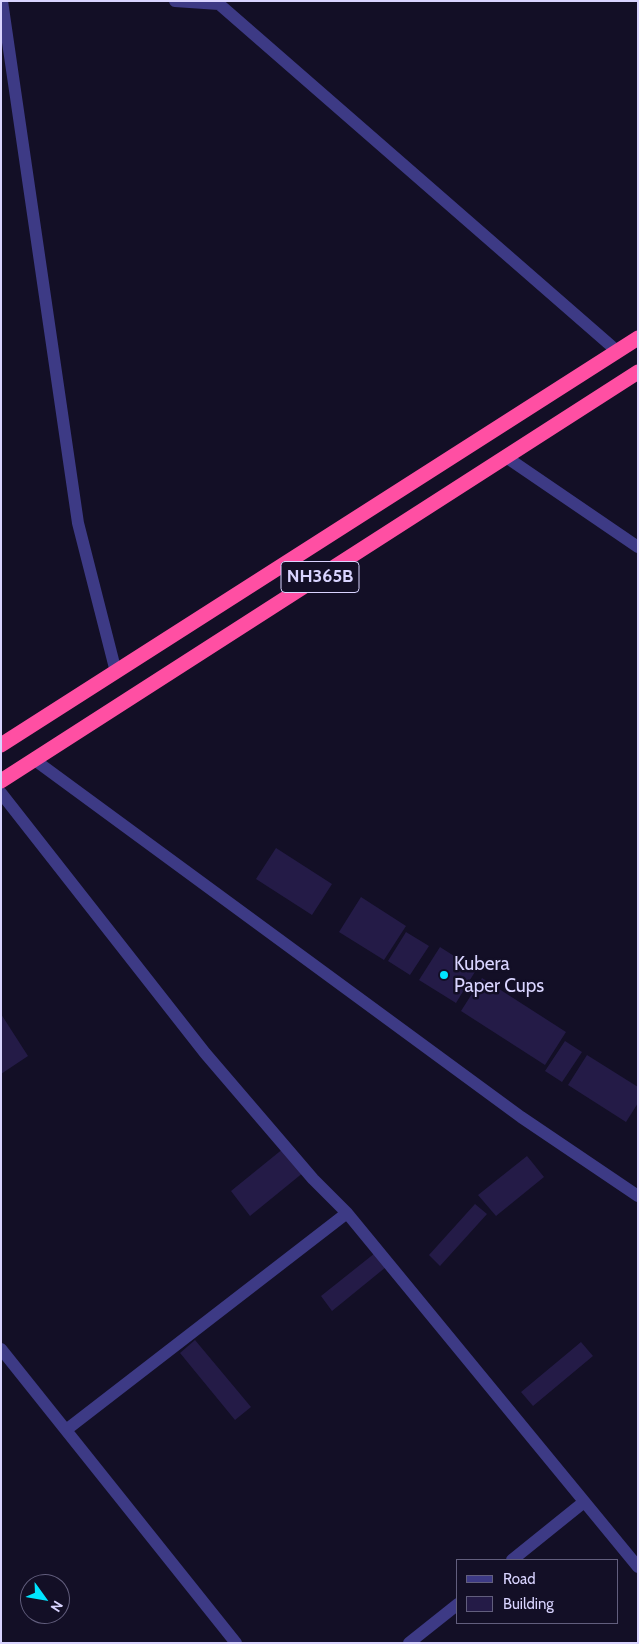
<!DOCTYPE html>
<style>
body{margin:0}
#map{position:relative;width:639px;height:1644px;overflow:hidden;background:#130f26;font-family:Cabin,sans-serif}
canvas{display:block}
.frame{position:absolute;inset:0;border:2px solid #d9d4ff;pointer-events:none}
.legend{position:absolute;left:456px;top:1559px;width:162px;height:65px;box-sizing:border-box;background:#130f26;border:1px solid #625e7d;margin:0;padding:6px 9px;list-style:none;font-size:15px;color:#d9d4ff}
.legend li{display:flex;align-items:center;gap:10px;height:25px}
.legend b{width:25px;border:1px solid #625e7d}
.north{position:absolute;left:20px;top:1574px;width:50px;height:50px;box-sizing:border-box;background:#130f26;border:1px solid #625e7d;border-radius:50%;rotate:122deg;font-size:14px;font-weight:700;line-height:20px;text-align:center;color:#d9d4ff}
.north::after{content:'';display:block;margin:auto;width:18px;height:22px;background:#00e5ff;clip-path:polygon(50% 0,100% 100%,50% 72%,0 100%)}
</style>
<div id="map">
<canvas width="639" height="1644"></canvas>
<div class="frame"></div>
<ul class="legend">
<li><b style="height:6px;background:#3d3a85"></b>Road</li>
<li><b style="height:14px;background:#241b47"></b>Building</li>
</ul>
<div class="north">N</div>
</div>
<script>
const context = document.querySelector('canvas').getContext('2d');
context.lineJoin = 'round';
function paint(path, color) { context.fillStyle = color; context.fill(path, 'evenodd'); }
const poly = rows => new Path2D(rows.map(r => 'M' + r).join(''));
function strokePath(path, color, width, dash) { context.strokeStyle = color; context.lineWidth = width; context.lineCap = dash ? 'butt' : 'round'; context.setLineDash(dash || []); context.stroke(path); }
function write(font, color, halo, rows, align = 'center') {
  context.font = font + ' Cabin,sans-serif'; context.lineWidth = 5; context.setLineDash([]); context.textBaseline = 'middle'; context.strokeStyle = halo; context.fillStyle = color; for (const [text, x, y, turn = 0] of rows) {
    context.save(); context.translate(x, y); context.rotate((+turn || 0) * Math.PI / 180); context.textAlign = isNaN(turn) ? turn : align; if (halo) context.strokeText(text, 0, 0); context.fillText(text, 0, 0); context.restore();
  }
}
paint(poly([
 [276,848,332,884,312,915,256,879],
 [361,897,406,926,384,960,339,932],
 [406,932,429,946,410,975,388,961],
 [440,947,476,970,456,1003,419,980],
 [482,978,566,1032,545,1065,461,1011],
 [1,1014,28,1056,1,1074],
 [565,1041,582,1052,562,1082,545,1071],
 [587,1055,638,1087,638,1103,626,1122,568,1085],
 [284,1148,304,1172,250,1216,231,1191],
 [527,1156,544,1177,496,1216,478,1195],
 [475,1204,487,1214,440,1266,429,1255],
 [375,1253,386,1267,332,1311,321,1296],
 [195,1340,251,1407,235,1420,180,1353],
 [581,1342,593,1356,533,1406,521,1392]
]), '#241b47');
strokePath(poly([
 [2,1,78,523,116,672],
 [175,1,219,4,617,351],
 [506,457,638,547],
 [36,761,521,1117,638,1196],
 [1,793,205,1053,313,1179,347,1213,638,1567],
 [1,1349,236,1643],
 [66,1430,347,1213],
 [512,1560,584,1502],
 [409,1643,458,1604]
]), '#3d3a85', 12);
strokePath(poly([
 [1,745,638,338],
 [1,781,638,372]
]), '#ff4fa3', 15);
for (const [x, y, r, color] of [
 [444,975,5,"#00e5ff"]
]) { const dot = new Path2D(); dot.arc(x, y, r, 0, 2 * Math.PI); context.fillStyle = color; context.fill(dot); strokePath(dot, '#130f26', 2); }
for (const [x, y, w] of [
 [320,577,78]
]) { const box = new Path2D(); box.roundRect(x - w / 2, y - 15.5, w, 31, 4); context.fillStyle = '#130f26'; context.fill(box); strokePath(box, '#d9d4ff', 1); }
write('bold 18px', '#d9d4ff', null, [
 ["NH365B",320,577]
]);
write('19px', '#d9d4ff', '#130f26', [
 ["Kubera",454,964],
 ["Paper Cups",454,986]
], 'left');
</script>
